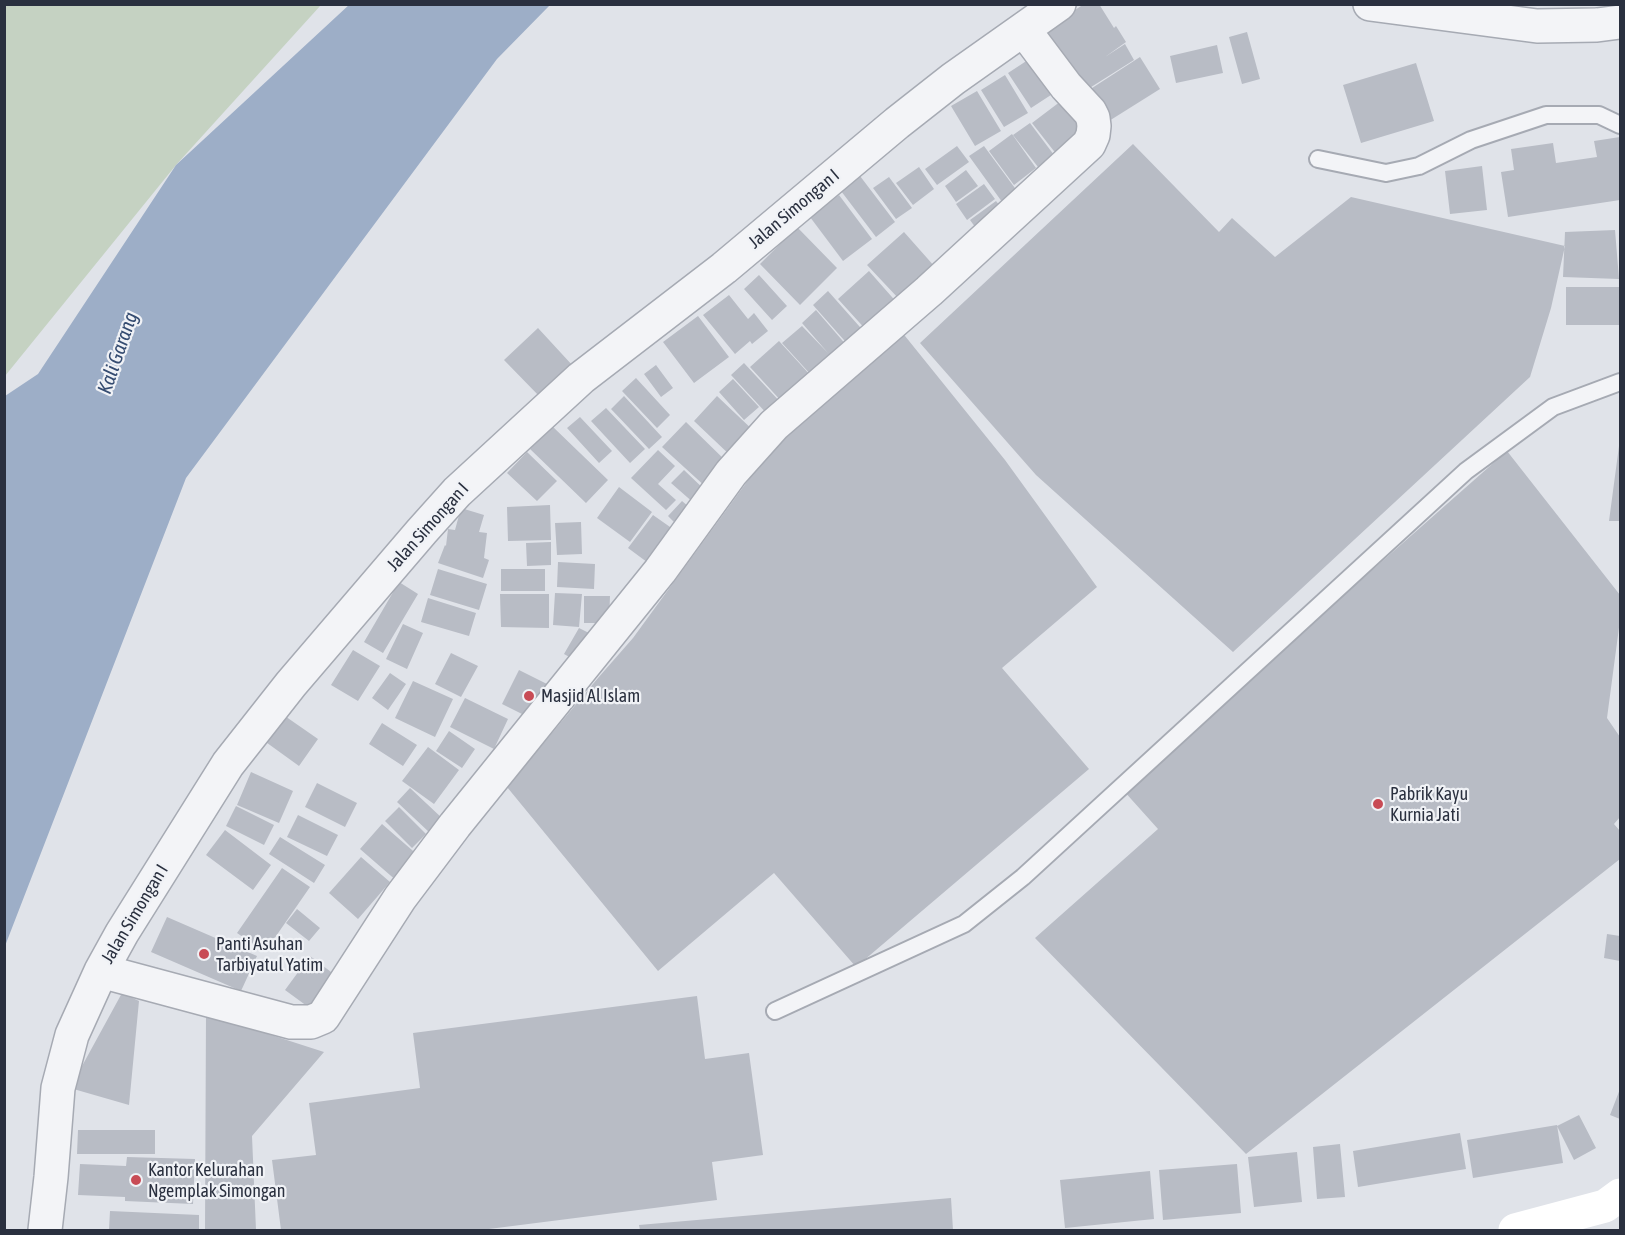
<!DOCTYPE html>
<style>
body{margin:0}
#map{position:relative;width:1625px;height:1235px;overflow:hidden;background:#e0e3e9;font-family:"Asap Condensed",sans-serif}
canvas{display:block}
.frame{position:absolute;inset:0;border:6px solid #2a303f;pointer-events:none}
</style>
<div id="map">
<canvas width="1625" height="1235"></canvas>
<div class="frame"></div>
</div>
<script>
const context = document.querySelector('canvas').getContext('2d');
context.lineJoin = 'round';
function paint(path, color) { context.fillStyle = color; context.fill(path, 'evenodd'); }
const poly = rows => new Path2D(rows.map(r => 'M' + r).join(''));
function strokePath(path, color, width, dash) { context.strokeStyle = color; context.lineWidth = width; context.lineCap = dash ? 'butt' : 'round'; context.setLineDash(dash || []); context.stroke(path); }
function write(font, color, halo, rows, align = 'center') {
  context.font = font + ' "Asap Condensed",sans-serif'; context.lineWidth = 4.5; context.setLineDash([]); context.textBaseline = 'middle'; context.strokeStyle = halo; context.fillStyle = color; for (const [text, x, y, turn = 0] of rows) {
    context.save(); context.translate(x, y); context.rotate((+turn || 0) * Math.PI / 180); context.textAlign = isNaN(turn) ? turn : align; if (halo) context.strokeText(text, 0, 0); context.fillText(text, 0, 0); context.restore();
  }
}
paint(poly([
 [5,4,321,5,176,165,5,376]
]), '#c5d2c2');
paint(poly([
 [350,4,550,5,497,59,186,478,5,946,5,396,38,374,176,165]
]), '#9daec7');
paint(poly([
 [1084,4,1099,4,1114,28,1116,26,1126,42,1105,57,1125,44,1134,60,1088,89,1078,73,1076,75,1064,59,1045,30],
 [1247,32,1260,79,1242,84,1229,37],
 [1217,45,1223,73,1176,83,1170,56],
 [1140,57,1160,89,1109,121,1089,90],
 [1031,58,1054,93,1031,108,1008,73],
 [1416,63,1434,121,1361,143,1343,85],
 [1005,75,1028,113,1004,127,981,90],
 [977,91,1001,131,975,146,951,106],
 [1065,98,1090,130,1057,155,1032,123],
 [1030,123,1054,155,1038,167,1013,135],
 [1012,134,1036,168,1014,185,989,151],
 [1620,137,1620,200,1508,217,1501,172,1514,170,1511,149,1553,143,1556,163,1597,157,1594,141],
 [1133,144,1219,232,1232,218,1275,257,1351,197,1565,246,1551,308,1530,377,1233,652,1036,475,920,343],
 [957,146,969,162,937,185,925,169],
 [984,146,1020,195,1005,206,969,156],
 [1482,166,1487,210,1450,214,1445,171],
 [919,167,934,189,913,205,896,183],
 [966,170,978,186,956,202,945,186],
 [860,176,895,222,876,237,841,191],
 [889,177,912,208,896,219,873,188],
 [984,184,995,199,967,220,956,204],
 [839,195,872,239,843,261,810,217],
 [996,201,1004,211,978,231,970,220],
 [797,227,837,268,800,305,760,264],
 [1615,230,1619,279,1563,277,1565,232],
 [904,232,935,267,899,299,867,265],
 [869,271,899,305,868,332,838,299],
 [759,275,787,306,772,320,744,289],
 [1566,287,1620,287,1620,325,1566,325],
 [828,291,867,335,851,348,813,305],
 [729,295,748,319,754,313,768,331,752,344,750,341,735,354,703,315],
 [816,310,848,347,812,376,782,343,802,326,828,353,802,323],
 [698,316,729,357,694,383,663,342],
 [538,328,573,366,540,397,504,360],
 [901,331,1005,460,1097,587,1002,668,1089,769,856,967,774,873,658,971,507,787,598,678,633,638,787,427],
 [779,341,812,377,783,403,750,367],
 [744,363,782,404,769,416,731,375],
 [656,365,673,388,661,397,644,374],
 [636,378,670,415,657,428,622,391],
 [733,379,759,407,744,420,719,392],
 [624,396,662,437,649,449,611,409],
 [717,396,756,433,732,457,694,421],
 [606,408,645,449,630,463,591,421],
 [580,417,612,451,599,463,567,428],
 [686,422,730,465,707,488,662,447],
 [552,426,608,480,586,503,530,449],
 [1619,446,1620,446,1620,521,1609,521],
 [658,450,675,466,658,484,676,500,666,510,631,478],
 [1507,451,1620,595,1620,620,1607,718,1620,737,1620,817,1614,824,1620,831,1620,859,1246,1154,1035,938,1158,829,1123,790],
 [527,452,557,481,537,501,507,473],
 [684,470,707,492,695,504,671,483],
 [619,487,652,512,630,542,597,518],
 [682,501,695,512,680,528,668,516],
 [550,505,551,540,508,541,507,507],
 [461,508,484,515,479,532,487,533,484,558,489,560,483,578,438,563,445,545,446,546,448,529,455,530],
 [653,515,680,534,655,568,628,548],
 [581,522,582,554,557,555,555,523],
 [551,542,551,565,527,566,526,543],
 [558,562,595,564,594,589,557,587],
 [438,569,487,584,479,610,430,595],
 [501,569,545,569,545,591,501,591],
 [399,582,418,594,383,653,364,642],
 [555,593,582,594,579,627,553,625],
 [500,594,549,594,549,628,501,627],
 [584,596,610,596,609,623,584,623],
 [428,598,476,613,469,636,421,622],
 [403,624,423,633,407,669,386,659],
 [579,628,595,636,580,663,564,654],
 [353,650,380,666,358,701,331,685],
 [451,653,478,666,461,697,435,684],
 [519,670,555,688,538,722,502,704],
 [390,673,406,684,388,710,372,698],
 [413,681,453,699,435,737,395,718],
 [465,698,508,719,494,749,450,727],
 [282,714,318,739,299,766,263,740],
 [382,723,417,745,403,766,369,744],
 [449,731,475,749,462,768,436,751],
 [428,747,459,770,434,804,402,781],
 [251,772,293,791,279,823,237,805],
 [317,783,357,803,345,827,305,807],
 [410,788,443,819,430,833,397,802],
 [236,806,274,825,264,845,226,826],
 [399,807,426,834,412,848,385,821],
 [298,815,338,835,327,856,287,837],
 [382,824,420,857,398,882,360,849],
 [225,830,271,865,253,890,206,855],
 [280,837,325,865,314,883,269,854],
 [361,857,390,882,358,919,329,893],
 [282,868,310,887,265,952,237,933],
 [297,909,320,928,309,941,286,923],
 [167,917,257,956,241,991,151,952],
 [1607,934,1620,936,1620,961,1604,958],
 [310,956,335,975,311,1009,285,990],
 [122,993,139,1001,129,1105,70,1088],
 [697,996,705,1059,749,1053,763,1155,712,1162,717,1200,481,1230,281,1230,272,1160,316,1155,309,1103,420,1088,413,1033],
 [206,1014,324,1052,252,1136,256,1230,205,1230],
 [1620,1089,1620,1119,1610,1115],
 [1579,1115,1596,1148,1574,1160,1557,1126],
 [1557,1125,1563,1163,1473,1178,1467,1140],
 [78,1130,155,1130,155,1154,77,1154],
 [1460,1133,1466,1169,1358,1187,1353,1151],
 [1340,1144,1345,1197,1317,1199,1313,1147],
 [1297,1152,1302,1202,1254,1207,1248,1157],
 [127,1157,195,1159,193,1204,125,1201,125,1197,78,1195,80,1164,126,1166],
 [1237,1164,1241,1213,1163,1220,1159,1170],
 [1150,1171,1154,1219,1065,1228,1060,1180],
 [951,1198,953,1230,640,1230,639,1225],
 [110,1211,199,1215,199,1230,109,1230]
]), '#b8bcc5');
const service = poly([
 [1318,159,1386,173,1419,166,1471,140,1546,115,1599,115,1620,125],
 [775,1011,964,924,1023,877,1466,471,1553,407,1620,382]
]);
const minor = poly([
 [1370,4,1537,26,1597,25,1620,22],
 [101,971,291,1022,311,1022,323,1017,400,898,455,825,660,571,731,473,774,425,929,291,1089,144,1093,135,1094,126,1093,118,1090,112,1066,86,1024,30],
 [45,1230,51,1177,58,1088,72,1035,101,971,122,933,228,764,291,684,422,531,457,492,581,378,724,268,897,123,953,79,1059,4]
]);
strokePath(service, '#a6aab3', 20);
strokePath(minor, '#a6aab3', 36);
strokePath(service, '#f3f4f7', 16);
strokePath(minor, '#f3f4f7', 33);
strokePath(poly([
 [1515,1230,1605,1206,1620,1195]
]), '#fff', 33);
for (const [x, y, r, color] of [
 [529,696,6,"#c84b55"],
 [1378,804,6,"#c84b55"],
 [204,954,6,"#c84b55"],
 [136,1180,6,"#c84b55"]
]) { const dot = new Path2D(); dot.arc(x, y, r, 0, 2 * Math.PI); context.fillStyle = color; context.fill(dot); strokePath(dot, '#f0f2f6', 2); }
write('18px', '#2a303f', '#f0f2f6', [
 ["Jalan Simongan I",794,209,-40],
 ["Jalan Simongan I",428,527,-48],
 ["Jalan Simongan I",135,914,-59]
]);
write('18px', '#2a303f', '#f0f2f6', [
 ["Masjid Al Islam",541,696],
 ["Pabrik Kayu",1390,794],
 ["Kurnia Jati",1390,815],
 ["Panti Asuhan",216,944],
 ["Tarbiyatul Yatim",216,965],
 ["Kantor Kelurahan",148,1170],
 ["Ngemplak Simongan",148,1191]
], 'left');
write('italic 20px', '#354c71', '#f0f2f6', [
 ["Kali Garang",118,353,-71]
]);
</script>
